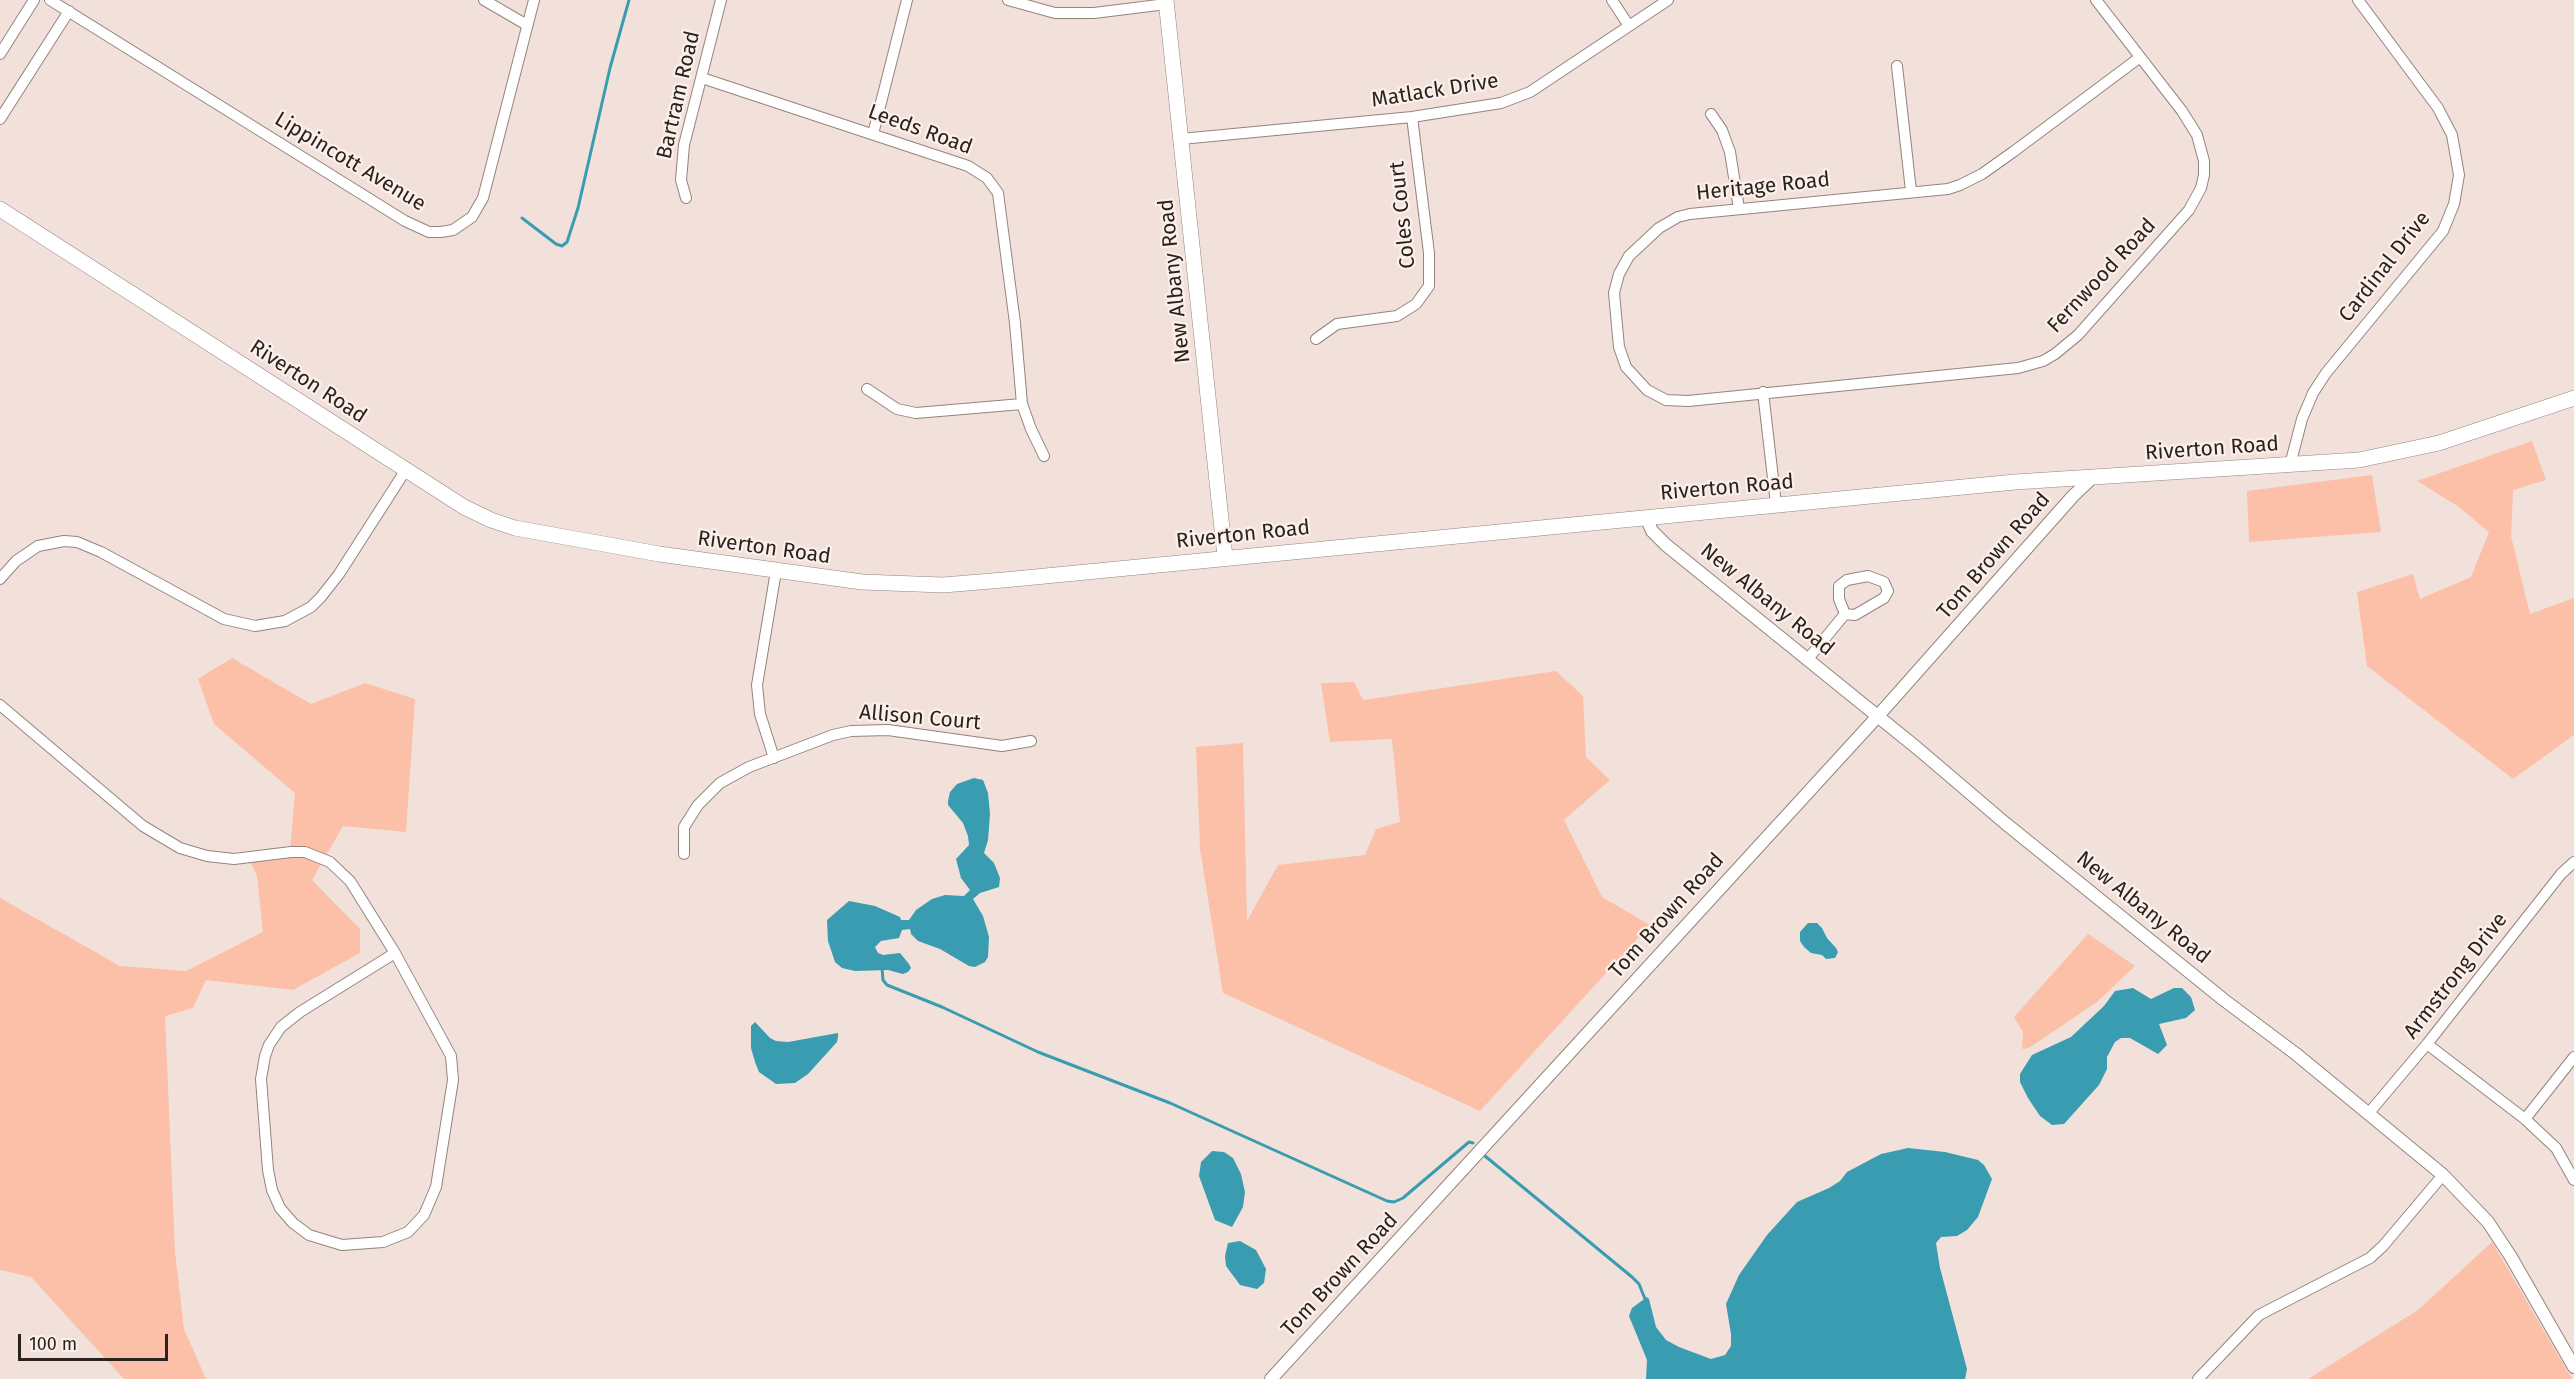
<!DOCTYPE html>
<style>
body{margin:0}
#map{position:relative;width:2574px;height:1379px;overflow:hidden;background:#f2e1da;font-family:"Fira Sans",sans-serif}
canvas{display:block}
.scale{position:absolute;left:18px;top:1334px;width:150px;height:27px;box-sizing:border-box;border:3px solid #292320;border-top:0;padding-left:8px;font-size:18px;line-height:21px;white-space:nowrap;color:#292320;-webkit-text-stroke:4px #fdefe9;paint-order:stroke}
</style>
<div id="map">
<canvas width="2574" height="1379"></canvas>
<div class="scale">100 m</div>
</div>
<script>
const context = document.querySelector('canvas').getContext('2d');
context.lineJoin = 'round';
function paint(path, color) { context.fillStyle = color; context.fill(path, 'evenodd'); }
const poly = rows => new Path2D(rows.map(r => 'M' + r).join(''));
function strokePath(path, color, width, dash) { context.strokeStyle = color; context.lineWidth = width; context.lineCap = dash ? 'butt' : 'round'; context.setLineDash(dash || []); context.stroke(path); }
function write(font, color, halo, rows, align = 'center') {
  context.font = font + ' "Fira Sans",sans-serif'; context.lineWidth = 4.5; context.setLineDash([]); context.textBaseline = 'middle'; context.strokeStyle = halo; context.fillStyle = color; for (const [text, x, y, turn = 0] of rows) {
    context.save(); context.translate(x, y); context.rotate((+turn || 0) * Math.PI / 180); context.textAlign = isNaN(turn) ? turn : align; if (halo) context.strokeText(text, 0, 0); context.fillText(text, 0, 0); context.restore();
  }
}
paint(poly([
 [2532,441,2546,480,2513,490,2511,536,2530,614,2574,598,2574,735,2513,779,2367,666,2357,592,2413,574,2420,599,2471,577,2489,532,2456,505,2417,481],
 [2372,475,2381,532,2249,542,2247,491],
 [232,658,311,704,365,683,415,699,406,832,343,826,312,880,360,929,360,953,293,990,206,980,193,1008,165,1016,175,1252,184,1329,206,1379,124,1379,31,1277,0,1270,0,898,120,966,186,971,263,932,257,876,248,857,290,851,295,793,214,724,198,679],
 [1556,671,1583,696,1586,757,1610,780,1564,820,1602,897,1650,925,1480,1111,1223,993,1200,849,1196,747,1243,743,1247,921,1278,865,1365,855,1376,829,1400,822,1392,739,1330,742,1321,683,1354,682,1363,700],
 [2088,934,2135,966,2097,1002,2029,1048,2022,1049,2023,1032,2014,1017],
 [2492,1242,2572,1379,2308,1379,2418,1310]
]), '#fcc0a9');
paint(poly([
 [974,778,983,780,988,793,990,814,988,840,984,853,994,863,1000,878,999,887,980,893,973,899,983,916,989,937,988,957,985,962,975,967,969,966,940,949,918,941,911,934,910,929,902,930,899,938,881,941,875,947,878,953,883,955,900,953,909,964,911,968,908,972,903,974,888,970,855,971,842,968,835,962,828,941,827,920,849,901,875,906,900,917,901,920,909,920,916,910,932,899,945,895,964,896,970,890,961,878,956,859,969,845,968,836,963,823,948,805,948,801,950,792,957,784],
 [1808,923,1817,923,1822,928,1827,938,1836,948,1838,952,1835,958,1826,959,1822,955,1811,953,1804,947,1800,941,1800,932],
 [2133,988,2151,999,2174,988,2182,988,2191,997,2195,1010,2186,1018,2159,1024,2167,1045,2158,1054,2130,1038,2121,1038,2115,1042,2107,1057,2107,1069,2099,1085,2064,1124,2052,1125,2040,1116,2028,1098,2020,1082,2020,1074,2032,1055,2071,1037,2104,1006,2115,991],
 [755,1022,770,1038,776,1041,788,1042,838,1033,838,1037,837,1042,808,1074,795,1083,776,1084,759,1072,755,1062,751,1048,751,1026],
 [1908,1148,1945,1152,1978,1160,1984,1165,1992,1179,1978,1217,1967,1230,1957,1236,1941,1237,1936,1243,1940,1268,1967,1369,1965,1379,1646,1379,1647,1360,1629,1316,1632,1308,1647,1297,1649,1299,1656,1327,1666,1340,1679,1347,1711,1359,1725,1355,1731,1346,1731,1334,1726,1304,1739,1275,1767,1235,1797,1202,1829,1188,1840,1181,1847,1172,1881,1154],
 [1212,1151,1224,1152,1233,1158,1241,1174,1245,1192,1243,1207,1232,1227,1215,1220,1199,1176,1201,1162],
 [1240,1241,1256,1250,1266,1269,1264,1283,1257,1289,1240,1285,1226,1266,1225,1256,1228,1243]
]), '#399cb1');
strokePath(poly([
 [522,218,556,244,562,246,567,242,578,208,610,68,629,0],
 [882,968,883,980,887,985,942,1007,1038,1052,1170,1103,1387,1201,1394,1202,1403,1198,1469,1142,1473,1143],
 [1485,1156,1632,1277,1639,1284,1645,1299]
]), '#399cb1', 3);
const minor = poly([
 [50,0,405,221,429,232,441,232,453,230,472,217,483,198,534,0],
 [484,0,527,25],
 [1008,0,1055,13,1094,13,1166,4],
 [1612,0,1629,26],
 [2096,0,2182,111,2197,135,2204,161,2204,175,2201,188,2189,210,2078,335,2055,354,2043,361,2018,368,1688,401,1666,400,1647,390,1626,367,1619,347,1614,293,1619,274,1629,256,1659,228,1678,217,1690,214,1948,189,1960,185,1982,174,2013,152,2139,58],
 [0,54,34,0],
 [1897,66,1911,191],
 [702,78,968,166,987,178,998,193,1015,323,1022,404,1031,429,1044,456],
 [1711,114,1722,130,1730,152,1739,209],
 [0,119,69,11],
 [873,134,907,0],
 [1181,139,1412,117,1501,103,1530,92,1668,0],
 [686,198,681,180,684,145,721,0],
 [1316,339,1337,324,1397,316,1416,304,1429,286,1429,253,1412,117],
 [867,389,897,409,916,413,1022,404],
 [1763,392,1776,504],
 [2290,465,2302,419,2313,393,2326,373,2443,231,2454,204,2459,175,2452,135,2438,108,2358,0],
 [0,579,16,561,38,546,64,541,77,542,101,552,224,619,255,626,285,621,311,607,321,597,339,574,407,468],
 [1807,660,1845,614,1839,599,1839,586,1847,580,1868,576,1884,582,1888,591,1884,598,1855,615,1845,614],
 [0,705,143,826,180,848,207,856,234,859,291,852,305,852,330,862,350,881,395,953,451,1056,453,1080,436,1187,424,1215,408,1232,383,1242,342,1245,309,1235,293,1223,280,1208,272,1190,268,1170,261,1079,265,1056,269,1045,281,1027,300,1012,395,953],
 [774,758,760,714,757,685,776,571],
 [684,854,684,827,698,805,720,783,749,767,833,735,851,731,888,730,1002,746,1031,741],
 [2427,1044,2525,1119,2556,1148,2574,1180],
 [2368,1114,2427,1044,2561,874,2574,862],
 [2525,1119,2574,1057],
 [2198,1379,2259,1315,2370,1258,2383,1246,2443,1175]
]);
const tertiary = poly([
 [1646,517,1652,531,1666,545,1917,748,2005,823,2224,1000,2296,1054,2443,1175,2488,1222,2511,1257,2574,1367],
 [1271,1379,1877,717,2073,496,2092,478]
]);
const secondary = poly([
 [1166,0,1225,557],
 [0,209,464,507,491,520,515,528,659,554,862,582,943,585,1004,580,2015,482,2359,460,2439,443,2574,398]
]);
strokePath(minor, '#93847e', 12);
strokePath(tertiary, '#93847e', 14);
strokePath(secondary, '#93847e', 16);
strokePath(minor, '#fff', 10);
strokePath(tertiary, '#fff', 12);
strokePath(secondary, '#fff', 15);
write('21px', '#292320', '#fdefe9', [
 ["Matlack Drive",1435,91,-9],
 ["Bartram Road",679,95,-77],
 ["Leeds Road",920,130,20],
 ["Lippincott Avenue",350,162,31],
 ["Heritage Road",1763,187,-6],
 ["Coles Court",1403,215,-96],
 ["Cardinal Drive",2385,267,-52],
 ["Fernwood Road",2102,276,-47],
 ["New Albany Road",1175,281,-96],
 ["Riverton Road",308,382,33],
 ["Riverton Road",2212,449,-4],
 ["Riverton Road",1727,488,-5],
 ["Riverton Road",1243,535,-6],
 ["Riverton Road",764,548,8],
 ["Tom Brown Road",1994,556,-49],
 ["New Albany Road",1767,600,39],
 ["Allison Court",920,718,5],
 ["New Albany Road",2143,908,39],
 ["Tom Brown Road",1667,916,-48],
 ["Armstrong Drive",2456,976,-52],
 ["Tom Brown Road",1340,1275,-47]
]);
</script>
